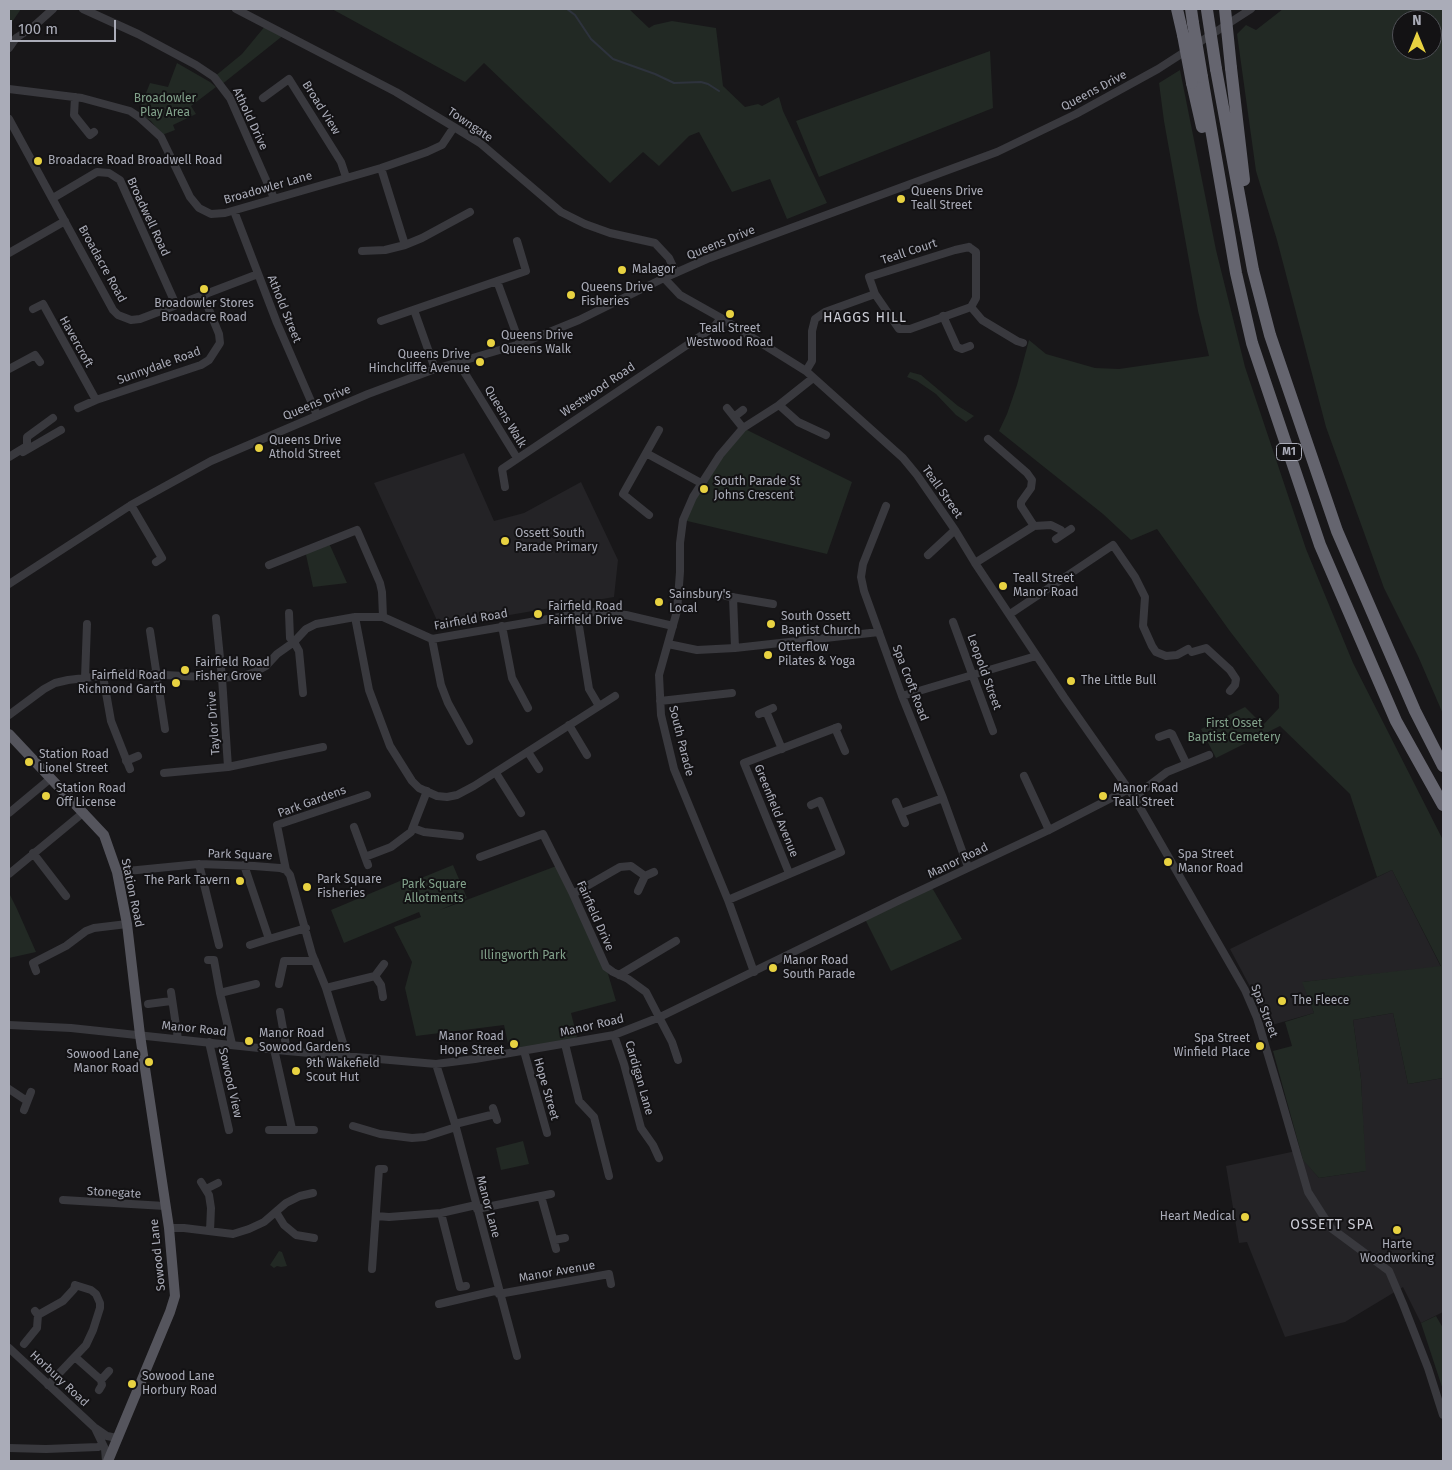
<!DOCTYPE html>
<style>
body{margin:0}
#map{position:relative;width:1452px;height:1470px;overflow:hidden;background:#181719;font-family:"Fira Sans",sans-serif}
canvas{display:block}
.frame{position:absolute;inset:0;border:10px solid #aaacb8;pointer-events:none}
.north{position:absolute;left:1392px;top:10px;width:50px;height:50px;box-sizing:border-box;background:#131214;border:1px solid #4f5056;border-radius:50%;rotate:0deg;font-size:14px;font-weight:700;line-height:20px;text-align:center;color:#aaacb8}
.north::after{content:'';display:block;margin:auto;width:18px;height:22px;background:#e8d241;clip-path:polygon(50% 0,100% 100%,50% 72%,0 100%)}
.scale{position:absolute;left:10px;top:20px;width:106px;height:22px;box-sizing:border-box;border:2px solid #aaacb8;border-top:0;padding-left:6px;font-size:15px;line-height:18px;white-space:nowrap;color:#aaacb8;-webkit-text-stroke:4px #131214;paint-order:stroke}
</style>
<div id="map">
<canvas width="1452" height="1470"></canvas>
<div class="frame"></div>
<div class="north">N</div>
<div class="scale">100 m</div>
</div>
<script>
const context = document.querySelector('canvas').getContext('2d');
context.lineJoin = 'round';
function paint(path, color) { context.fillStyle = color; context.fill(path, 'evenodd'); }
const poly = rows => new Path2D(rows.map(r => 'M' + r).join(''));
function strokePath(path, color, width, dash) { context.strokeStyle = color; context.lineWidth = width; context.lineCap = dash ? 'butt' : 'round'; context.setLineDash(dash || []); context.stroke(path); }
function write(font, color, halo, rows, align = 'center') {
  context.font = font + ' "Fira Sans",sans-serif'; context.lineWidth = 4; context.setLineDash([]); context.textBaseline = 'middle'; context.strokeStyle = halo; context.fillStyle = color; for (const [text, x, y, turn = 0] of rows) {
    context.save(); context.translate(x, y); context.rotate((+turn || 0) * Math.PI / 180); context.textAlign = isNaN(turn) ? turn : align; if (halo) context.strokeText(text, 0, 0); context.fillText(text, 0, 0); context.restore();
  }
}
paint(poly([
 [464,453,494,521,524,513,581,482,618,560,614,597,440,627,374,483],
 [1392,870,1441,967,1303,982,1314,1013,1265,1027,1254,994,1230,949],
 [1393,1013,1408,1084,1443,1078,1443,1312,1421,1323,1403,1287,1345,1322,1285,1337,1247,1242,1239,1243,1226,1166,1296,1151,1319,1178,1365,1171,1361,1079,1353,1020]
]), '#242326');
paint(poly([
 [9,9,21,9,10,25,9,24],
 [332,9,629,9,649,28,654,25,672,21,716,28,723,86,745,107,758,104,762,106,779,97,783,111,827,203,787,219,770,179,732,192,699,132,689,136,659,166,643,152,610,183,484,63,465,82],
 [1283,9,1443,9,1443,714,1418,656,1384,588,1326,427,1277,240,1256,171,1237,34,1246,25,1256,30],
 [1402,20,1432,20,1432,50,1402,50],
 [266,25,285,34,221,85,214,77,242,54],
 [990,51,993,108,819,177,796,121],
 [177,63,210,82,216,87,191,106,196,114,173,125,175,130,162,135,151,121,138,113,150,83,168,87],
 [1180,70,1216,250,1245,367,1306,549,1353,663,1443,840,1443,1078,1408,1084,1393,1013,1353,1020,1361,1079,1366,1171,1319,1178,1303,1160,1273,1051,1292,1046,1285,1022,1314,1013,1302,982,1441,966,1392,870,1377,877,1350,794,1280,726,1216,758,1201,729,1245,707,1263,725,1279,708,1279,695,1229,630,1157,529,1131,540,1103,514,999,431,1007,414,1017,385,1029,340,1046,354,1095,368,1119,369,1209,356,1198,311,1164,121,1159,83],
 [910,372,921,375,958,406,974,416,966,422,956,415,936,394,917,381,907,377],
 [743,428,852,482,827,554,683,520,693,497],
 [328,541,347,583,313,587,305,550],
 [453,865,467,898,440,910,559,865,606,967,616,1001,571,1013,577,1037,565,1044,510,1053,504,1025,416,1036,405,988,412,962,394,927,421,917,419,912,344,943,331,910,407,878,409,883],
 [931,886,962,939,891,971,864,917],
 [9,893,17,909,36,952,9,958],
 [523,1141,529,1164,501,1170,496,1148],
 [279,1251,282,1252,287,1266,281,1267,277,1266,274,1268,270,1265],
 [1436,1316,1443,1328,1443,1390,1421,1323]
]), '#222924');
strokePath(poly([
 [567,9,575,15,591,39,613,59,655,74,674,83,701,82,708,84,719,91]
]), '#2e333d', 2);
strokePath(poly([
 [83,9,138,34,196,65,214,77,230,98,274,198],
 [236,9,396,92,454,127,480,143,561,212,585,224,610,233,655,243,669,258,676,273],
 [9,48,16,38,33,27,53,9],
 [9,89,82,98,130,111,139,117,161,137,190,197,199,208,211,214,225,213,381,168,427,152,442,145,454,127],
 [75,97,74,115,90,135,94,132],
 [263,98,289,79,341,162,346,177],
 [9,119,113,310,118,315,131,320,140,319,258,274],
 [381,168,405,245],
 [53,198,97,172,109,173,120,180,176,305],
 [234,211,277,323,317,415],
 [969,247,976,252,976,298,971,307,910,329,899,329,875,294,869,277,955,250,969,247],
 [362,251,385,250,405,245,422,238,470,212],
 [9,253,65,221],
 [664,278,680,295,721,318,806,371,903,458,917,475,955,530,975,563,1064,697,1134,797,1245,990,1257,1018,1278,1088,1308,1192,1331,1228,1389,1271,1403,1304,1428,1368,1443,1415],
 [497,281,520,344],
 [971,307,982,320,1017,341,1023,343],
 [33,309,43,304,96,400],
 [414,310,435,369],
 [943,316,957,347,962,349,970,346],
 [381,321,526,271,517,241],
 [458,362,517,458],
 [9,369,35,355,40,362],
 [806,371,812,361,812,331,815,319,825,312,875,294],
 [779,405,798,422,826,435],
 [78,408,96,400,201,365,209,360,220,343,219,334,203,295],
 [727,408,743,428],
 [734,417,743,410],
 [988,439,1027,473,1032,480,1031,488,1021,502,1021,506,1034,526],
 [23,452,61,430],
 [646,453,701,483],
 [9,457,27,446,27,437,53,418],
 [505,487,502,469,714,327,721,318],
 [131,505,162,558,156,562],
 [886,506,863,564,861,577,864,591,902,696,943,798,968,867],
 [649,515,623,494,659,430],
 [1056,539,1071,529],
 [928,555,955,530],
 [975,563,1034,526,1051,525,1061,530,1063,534],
 [269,565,357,530,380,583,382,592,383,617],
 [9,584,131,505,211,461,368,394,435,369,520,344,579,320,664,278,707,259,997,152,1076,114,1158,69,1251,9],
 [726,596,773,604],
 [733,597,735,648],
 [289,613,290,638,294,642,299,651,303,693],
 [577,614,589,689,599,706],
 [1010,614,1113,545,1135,577,1145,597,1143,626,1152,646,1156,652,1166,656,1177,655,1188,649],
 [355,617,369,690,390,746,412,781,419,788,437,796,447,797,457,795,474,786,615,696],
 [216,618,222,678,228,767],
 [953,622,993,731],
 [502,626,512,678,528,708],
 [150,631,165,729],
 [432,639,441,685,448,703,469,741],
 [668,644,697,650,735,648,879,632],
 [1192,652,1206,648,1230,670,1236,679,1235,685,1230,691],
 [103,676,111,721,130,769],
 [85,678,87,624],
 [902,696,1036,656],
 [660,701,732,693],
 [766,711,782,749],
 [759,714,773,708],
 [9,715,44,689,55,683,68,680,127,673,222,678,243,676,255,672,266,666,277,654,294,642,306,629,316,624,355,617,383,617,432,639,577,614,596,612,626,615,673,626],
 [569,725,587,755],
 [835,728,845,751],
 [1159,737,1170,733,1172,734,1186,763],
 [528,752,539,769],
 [126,761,138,756],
 [164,773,228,767,323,747],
 [496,773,521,813],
 [1024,776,1049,830],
 [1134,797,1167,772,1209,755],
 [896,802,905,823],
 [9,813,51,778],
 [901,813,943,798],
 [354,827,368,865],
 [413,828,424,832,460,836],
 [33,853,66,896],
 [365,857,391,847,411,832,427,791],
 [480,857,543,834,573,894,606,967,613,972,628,979,646,992,672,1042,678,1060],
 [199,864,219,945],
 [244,865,269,939,306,928],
 [286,870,277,825,367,795],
 [117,872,199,864,254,866,280,868,286,870,290,875,312,954,326,988,347,1056],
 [789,873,744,763,838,727],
 [9,874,84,812],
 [638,891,645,876,654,872],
 [573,894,620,867,631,866,645,876],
 [728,900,841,852,820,801,811,805],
 [250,945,269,939],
 [208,960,214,960,220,993,232,1044],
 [36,971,33,963,66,946,86,931,94,928,127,924],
 [754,972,728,900,674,769,661,715,659,675,677,611,680,572,680,543,683,520,693,497,720,455,743,428,779,405,813,378],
 [619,975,676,941],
 [375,976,381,985,383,997],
 [279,984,284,961,315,961],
 [326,988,375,976,384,964],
 [171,992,178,1039],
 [220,993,256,984],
 [148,1004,171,1001],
 [280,1012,287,1051],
 [9,1025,71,1028,287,1051,436,1064,475,1059,614,1035,660,1017,900,900,1049,830,1129,789],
 [614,1035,624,1064,641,1128,653,1145,659,1158],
 [209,1042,229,1130],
 [565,1044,579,1101,594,1117,609,1176],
 [274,1049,292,1129],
 [524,1051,547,1133],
 [436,1064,455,1124,517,1356],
 [9,1089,27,1101],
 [493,1108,497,1120],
 [24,1110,31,1092],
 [455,1124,495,1114],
 [353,1126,380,1134,412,1138,425,1137,456,1127],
 [269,1130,314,1130],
 [201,1182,209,1195,211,1208,210,1231],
 [206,1189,218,1183],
 [541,1196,556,1249],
 [63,1200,165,1206],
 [477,1209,551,1194],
 [276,1212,284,1225,296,1235,314,1238],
 [441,1213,460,1287,466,1286],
 [376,1216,389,1217,441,1213,476,1205],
 [169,1228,184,1228,233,1234,249,1229,264,1222,286,1203,300,1196,313,1193],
 [554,1240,565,1238],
 [372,1269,379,1169,384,1169],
 [499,1294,609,1274,611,1284],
 [439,1304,499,1290],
 [38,1315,63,1301,74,1289,75,1285,91,1290,96,1294,100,1303,100,1308,93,1330,86,1345,48,1385],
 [24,1344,37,1328,38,1315,35,1311],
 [9,1348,94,1427,107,1436,117,1438],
 [75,1357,101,1380,109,1371],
 [99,1390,102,1385,101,1380],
 [95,1428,105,1449,106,1461],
 [9,1448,46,1449,98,1447,103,1445]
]), '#39393e', 8);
strokePath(poly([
 [9,734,104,835,117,872,127,924,140,1035,169,1228,175,1296,170,1312,108,1461]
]), '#55555d', 10);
strokePath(poly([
 [1177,9,1183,35],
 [1191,9,1193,23],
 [1231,68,1244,180],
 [1216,69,1253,270,1270,335,1337,531,1415,711,1443,766],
 [1202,77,1236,273,1252,343,1320,545,1396,721,1443,805],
 [1192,83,1202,127]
]), '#65656f', 12);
strokePath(poly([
 [1225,9,1231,68],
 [1207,10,1216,69],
 [1193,23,1202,77],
 [1183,35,1192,83]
]), '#65656f', 12);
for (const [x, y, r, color] of [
 [38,161,5,"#e8d241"],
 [901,199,5,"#e8d241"],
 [622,270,5,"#e8d241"],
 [204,289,5,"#e8d241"],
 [571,295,5,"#e8d241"],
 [730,314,5,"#e8d241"],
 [491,343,5,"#e8d241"],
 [480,362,5,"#e8d241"],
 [259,448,5,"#e8d241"],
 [704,489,5,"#e8d241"],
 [505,541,5,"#e8d241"],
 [1003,586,5,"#e8d241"],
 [659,602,5,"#e8d241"],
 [538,614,5,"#e8d241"],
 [771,624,5,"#e8d241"],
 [768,655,5,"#e8d241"],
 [185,670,5,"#e8d241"],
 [1071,681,5,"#e8d241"],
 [176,683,5,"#e8d241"],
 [29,762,5,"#e8d241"],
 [46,796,5,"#e8d241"],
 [1103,796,5,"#e8d241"],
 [1168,862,5,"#e8d241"],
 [240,881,5,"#e8d241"],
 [307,887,5,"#e8d241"],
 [773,968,5,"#e8d241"],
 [1282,1001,5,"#e8d241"],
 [249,1041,5,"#e8d241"],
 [514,1044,5,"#e8d241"],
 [1260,1046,5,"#e8d241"],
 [149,1062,5,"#e8d241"],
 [296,1071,5,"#e8d241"],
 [1245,1217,5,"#e8d241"],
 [1397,1230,5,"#e8d241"],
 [132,1384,5,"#e8d241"]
]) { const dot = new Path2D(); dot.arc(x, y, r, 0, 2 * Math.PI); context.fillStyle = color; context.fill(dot); strokePath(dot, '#131214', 2); }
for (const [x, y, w] of [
 [1289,452,25]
]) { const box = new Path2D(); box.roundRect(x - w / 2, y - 8.5, w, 17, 4); context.fillStyle = '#131214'; context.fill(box); strokePath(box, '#aaacb8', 1); }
write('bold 11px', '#aaacb8', null, [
 ["M1",1289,452]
]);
write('12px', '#aaacb8', '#131214', [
 ["Queens Drive",1094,91,-28],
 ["Broad View",321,108,58],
 ["Athold Drive",250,119,65],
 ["Towngate",470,125,34],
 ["Broadowler Lane",268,188,-16],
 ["Broadwell Road",148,217,65],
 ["Queens Drive",721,243,-22],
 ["Teall Court",909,252,-18],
 ["Broadacre Road",102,264,61],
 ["Athold Street",284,309,68],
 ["Havercroft",76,342,61],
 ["Sunnydale Road",159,366,-20],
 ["Westwood Road",598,390,-34],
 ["Queens Drive",317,403,-23],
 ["Queens Walk",505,417,59],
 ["Teall Street",942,492,55],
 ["Fairfield Road",471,620,-10],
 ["Leopold Street",984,672,70],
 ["Spa Croft Road",910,683,69],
 ["Taylor Drive",214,723,-94],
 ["South Parade",681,741,76],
 ["Park Gardens",312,802,-20],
 ["Greenfield Avenue",776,811,68],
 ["Park Square",240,855,2],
 ["Manor Road",958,861,-26],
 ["Station Road",132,893,78],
 ["Fairfield Drive",595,916,66],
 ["Spa Street",1264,1011,69],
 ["Manor Road",592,1026,-13],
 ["Manor Road",194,1029,6],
 ["Cardigan Lane",639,1078,74],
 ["Sowood View",230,1083,77],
 ["Hope Street",546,1089,74],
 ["Stonegate",114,1193,3],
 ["Manor Lane",488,1207,75],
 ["Sowood Lane",158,1255,-96],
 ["Manor Avenue",557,1272,-10],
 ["Horbury Road",59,1379,43]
]);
write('12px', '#82a28b', '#131214', [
 ["Broadowler",165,99],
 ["Play Area",165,113],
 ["First Osset",1234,724],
 ["Baptist Cemetery",1234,738],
 ["Park Square",434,885],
 ["Allotments",434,899],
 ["Illingworth Park",523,956]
]);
write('12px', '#aaacb8', '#131214', [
 ["Broadacre Road Broadwell Road",48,161],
 ["Queens Drive",911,192],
 ["Teall Street",911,206],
 ["Malagor",632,270],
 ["Queens Drive",581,288],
 ["Fisheries",581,302],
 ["Broadowler Stores",204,304,"center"],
 ["Broadacre Road",204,318,"center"],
 ["Teall Street",730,329,"center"],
 ["Westwood Road",730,343,"center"],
 ["Queens Drive",501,336],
 ["Queens Walk",501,350],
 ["Queens Drive",470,355,"right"],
 ["Hinchcliffe Avenue",470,369,"right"],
 ["Queens Drive",269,441],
 ["Athold Street",269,455],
 ["South Parade St",714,482],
 ["Johns Crescent",714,496],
 ["Ossett South",515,534],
 ["Parade Primary",515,548],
 ["Teall Street",1013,579],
 ["Manor Road",1013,593],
 ["Sainsbury's",669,595],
 ["Local",669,609],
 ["Fairfield Road",548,607],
 ["Fairfield Drive",548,621],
 ["South Ossett",781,617],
 ["Baptist Church",781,631],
 ["Otterflow",778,648],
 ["Pilates & Yoga",778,662],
 ["Fairfield Road",195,663],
 ["Fisher Grove",195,677],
 ["Fairfield Road",166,676,"right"],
 ["Richmond Garth",166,690,"right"],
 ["The Little Bull",1081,681],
 ["Station Road",39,755],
 ["Lionel Street",39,769],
 ["Station Road",56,789],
 ["Off License",56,803],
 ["Manor Road",1113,789],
 ["Teall Street",1113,803],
 ["Spa Street",1178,855],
 ["Manor Road",1178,869],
 ["Park Square",317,880],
 ["Fisheries",317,894],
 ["The Park Tavern",230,881,"right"],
 ["Manor Road",783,961],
 ["South Parade",783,975],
 ["The Fleece",1292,1001],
 ["Manor Road",259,1034],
 ["Sowood Gardens",259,1048],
 ["Manor Road",504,1037,"right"],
 ["Hope Street",504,1051,"right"],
 ["Spa Street",1250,1039,"right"],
 ["Winfield Place",1250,1053,"right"],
 ["Sowood Lane",139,1055,"right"],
 ["Manor Road",139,1069,"right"],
 ["9th Wakefield",306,1064],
 ["Scout Hut",306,1078],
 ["Heart Medical",1235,1217,"right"],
 ["Harte",1397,1245,"center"],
 ["Woodworking",1397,1259,"center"],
 ["Sowood Lane",142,1377],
 ["Horbury Road",142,1391]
], 'left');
context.letterSpacing = '1px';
write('14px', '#cbccd5', '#131214', [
 ["HAGGS HILL",865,318],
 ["OSSETT SPA",1332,1225]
]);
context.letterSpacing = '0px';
</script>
